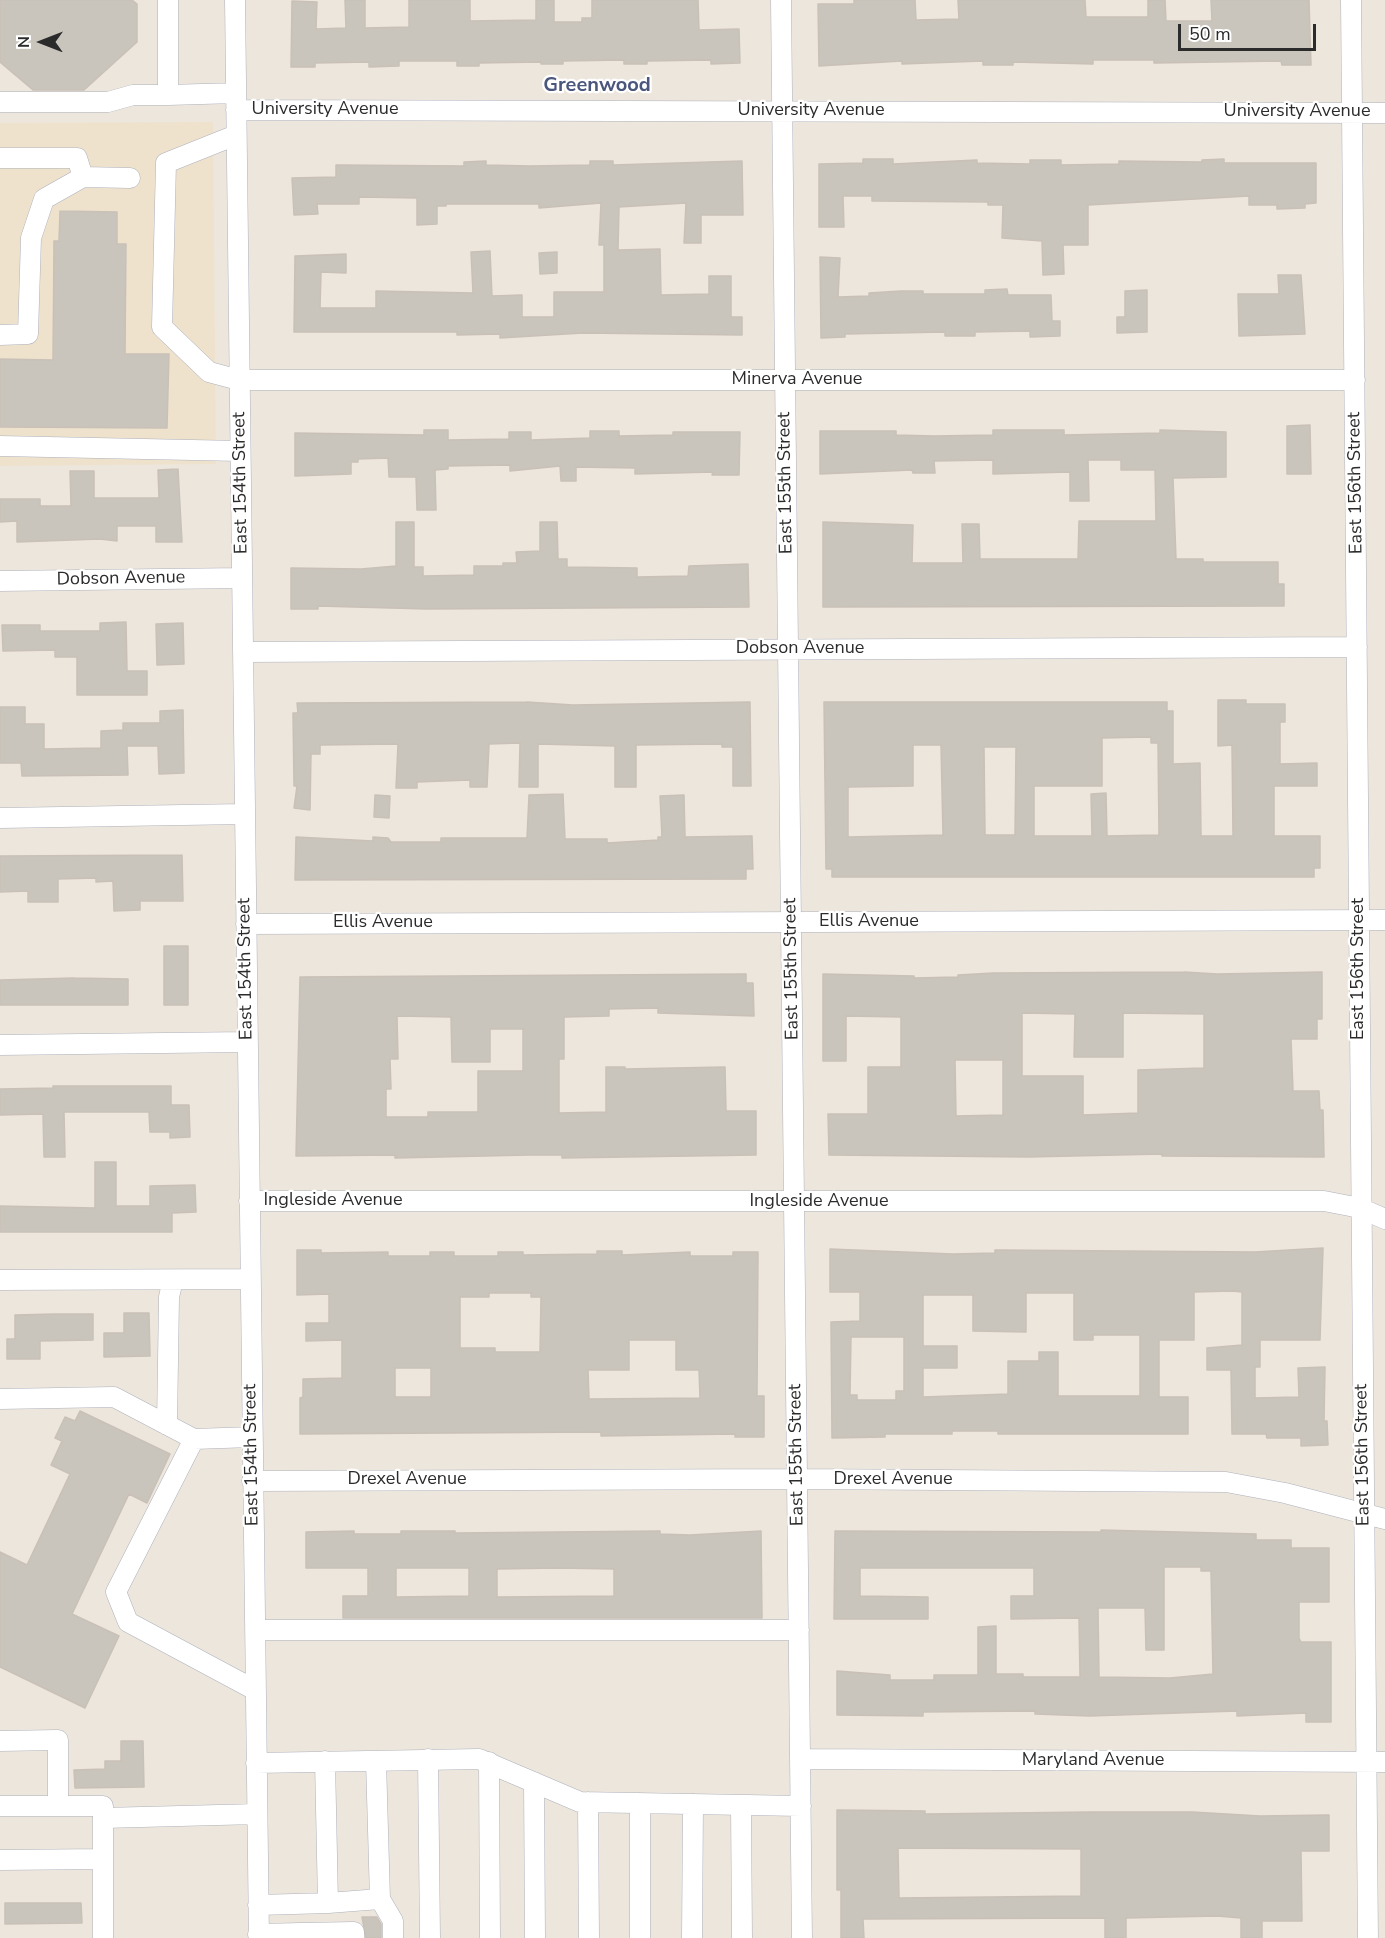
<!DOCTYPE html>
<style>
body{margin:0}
#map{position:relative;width:1385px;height:1938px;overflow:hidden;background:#ede6dd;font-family:"Nunito Sans",sans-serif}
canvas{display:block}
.north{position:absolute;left:12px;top:12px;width:60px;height:60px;-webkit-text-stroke:4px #fff;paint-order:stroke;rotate:270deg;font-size:16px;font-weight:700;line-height:24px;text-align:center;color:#2b2b2b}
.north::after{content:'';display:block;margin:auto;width:21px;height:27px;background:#2b2b2b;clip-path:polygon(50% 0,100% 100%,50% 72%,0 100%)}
.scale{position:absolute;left:1178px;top:24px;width:138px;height:27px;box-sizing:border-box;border:3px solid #2b2b2b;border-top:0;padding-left:8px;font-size:18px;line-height:21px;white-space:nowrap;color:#2b2b2b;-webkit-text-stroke:4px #fff;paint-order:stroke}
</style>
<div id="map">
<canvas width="1385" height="1938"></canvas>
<div class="north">N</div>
<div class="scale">50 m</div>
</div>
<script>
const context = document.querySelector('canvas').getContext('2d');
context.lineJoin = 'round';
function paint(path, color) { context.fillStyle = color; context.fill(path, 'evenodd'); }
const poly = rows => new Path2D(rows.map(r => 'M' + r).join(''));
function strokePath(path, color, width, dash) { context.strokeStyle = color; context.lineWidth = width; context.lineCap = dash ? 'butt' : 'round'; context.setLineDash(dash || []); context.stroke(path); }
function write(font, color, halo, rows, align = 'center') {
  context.font = font + ' "Nunito Sans",sans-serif'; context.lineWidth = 4.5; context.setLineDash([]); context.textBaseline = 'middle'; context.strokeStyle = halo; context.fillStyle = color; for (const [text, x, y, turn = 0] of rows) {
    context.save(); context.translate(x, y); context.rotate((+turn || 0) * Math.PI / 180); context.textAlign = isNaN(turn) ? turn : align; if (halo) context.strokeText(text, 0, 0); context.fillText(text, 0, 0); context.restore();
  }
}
paint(poly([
 [213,122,216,464,0,466,0,123]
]), '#efe2cd');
const building = poly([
 [0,0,132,0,137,4,137,42,84,90,33,90,0,62,0,0],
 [345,0,365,0,365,28,409,27,409,0,470,0,470,21,536,20,536,0,554,0,554,22,582,22,582,18,592,18,592,0,698,0,699,30,739,29,740,63,711,64,711,60,647,61,647,64,624,64,624,60,563,61,563,64,541,64,541,62,479,63,479,66,457,66,457,61,399,61,399,66,369,67,369,62,315,63,315,67,291,67,292,1,317,2,316,29,346,28,345,0],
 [854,0,915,0,916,20,959,19,958,0,1085,0,1086,17,1148,17,1148,0,1165,0,1166,21,1212,21,1211,0,1309,0,1311,65,1282,65,1281,61,1154,63,1154,60,1093,60,1093,64,1013,62,1013,65,983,65,983,61,902,64,902,61,819,66,818,4,854,4,854,0],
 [863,159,893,159,893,164,977,160,977,163,1030,164,1030,160,1061,160,1061,165,1119,164,1119,161,1202,162,1202,160,1224,159,1224,163,1316,163,1316,203,1305,204,1305,208,1277,209,1277,205,1249,205,1249,196,1088,205,1088,245,1063,245,1064,274,1043,275,1042,241,1002,238,1003,205,988,205,988,202,872,201,872,196,843,196,844,227,819,227,819,164,863,163,863,159],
 [486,161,486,165,530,166,590,165,590,161,613,161,613,165,742,161,743,215,701,215,701,243,684,243,686,203,619,207,618,250,660,249,661,295,709,294,709,276,731,276,731,317,742,317,742,335,583,333,500,338,500,334,457,335,457,332,294,332,295,256,346,254,346,273,321,272,320,308,376,308,376,291,473,293,471,252,490,251,492,296,522,295,522,317,554,317,554,292,604,292,604,245,599,245,601,203,539,208,539,204,446,204,446,206,437,206,437,224,417,225,417,198,359,197,359,204,317,204,318,214,294,215,292,178,336,177,336,165,464,166,464,162,486,161],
 [60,211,117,212,117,244,126,244,125,354,169,354,167,428,0,427,0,359,53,360,54,241,59,241,60,211],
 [557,252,557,273,540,274,539,253,557,252],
 [820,257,840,258,838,297,869,296,869,293,901,291,923,291,923,294,985,294,985,290,1007,289,1008,295,1051,295,1052,321,1060,321,1060,336,1030,337,1030,331,975,332,975,336,945,336,945,332,845,334,845,337,821,338,820,257],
 [1278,275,1301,275,1305,334,1239,336,1238,294,1279,294,1278,275],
 [1147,290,1147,332,1117,333,1117,317,1125,317,1125,291,1147,290],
 [1310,425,1311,474,1287,474,1287,426,1310,425],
 [424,430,448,430,448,440,509,439,509,432,531,432,531,440,590,438,590,431,619,431,619,436,673,435,673,432,740,432,739,475,712,475,713,472,635,474,635,468,576,467,576,481,561,481,560,466,510,471,510,465,448,466,448,469,435,470,436,510,417,510,416,477,389,477,388,458,358,459,358,462,351,462,351,474,295,476,295,433,424,435,424,430],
 [993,430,1064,430,1064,435,1160,433,1160,430,1226,432,1226,477,1173,478,1176,559,1203,559,1203,562,1278,562,1278,584,1284,584,1284,606,823,607,823,522,913,525,912,563,963,563,962,524,979,524,980,559,1078,559,1079,521,1156,521,1155,470,1121,470,1121,460,1088,460,1089,501,1070,501,1070,472,993,474,993,460,934,461,935,473,913,473,912,470,820,474,820,431,896,431,896,435,934,436,993,435,993,430],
 [178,469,182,542,156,542,156,526,117,526,117,541,100,539,17,542,17,521,0,522,0,499,40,499,40,506,71,506,70,471,94,471,94,498,159,498,158,470,178,469],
 [396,522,414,522,414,567,423,567,423,576,474,575,474,566,503,566,503,563,517,563,516,552,540,551,540,522,557,522,558,559,567,559,567,567,637,568,637,577,688,576,689,566,748,564,749,607,427,609,318,606,318,609,291,609,291,568,361,569,396,566,396,522],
 [126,622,127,671,147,671,147,695,77,695,77,657,55,657,55,650,3,651,2,625,40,625,40,631,100,631,100,623,126,622],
 [183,623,184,664,157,665,156,624,183,623],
 [1218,700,1246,700,1246,704,1285,704,1285,722,1280,722,1280,764,1317,763,1317,786,1274,786,1274,836,1320,836,1320,868,1314,868,1314,877,832,877,832,869,826,869,824,702,1167,702,1167,711,1173,711,1173,764,1200,763,1201,836,1233,836,1232,745,1218,746,1218,700],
 [1151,737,1151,743,1158,743,1159,835,1107,836,1106,793,1091,794,1092,836,1034,836,1034,786,1102,786,1102,738,1151,737],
 [913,745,941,745,943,835,848,837,848,787,913,786,913,745],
 [984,747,1016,747,1015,835,985,835,984,747],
 [527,702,573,705,750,702,751,786,733,786,733,747,722,747,722,744,636,745,636,787,615,787,615,746,538,744,538,787,519,787,520,743,489,744,487,787,470,787,470,780,417,782,417,788,396,788,398,744,320,745,320,754,311,754,310,810,294,808,297,786,294,786,293,713,298,713,297,703,527,702],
 [0,707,25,707,25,724,44,724,44,749,101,748,101,731,123,730,123,723,160,723,160,711,183,710,184,773,159,774,158,746,127,746,128,775,22,776,21,763,0,763,0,707],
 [563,794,565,839,607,839,607,843,658,840,658,837,662,837,660,796,684,795,685,837,752,836,753,869,746,869,746,879,295,880,296,837,373,841,373,837,388,838,391,842,441,842,441,838,527,838,529,795,563,794],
 [375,795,390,796,389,818,374,817,375,795],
 [182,855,183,901,140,901,140,910,114,911,113,881,96,882,96,878,58,879,58,902,28,902,28,891,0,892,0,856,182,855],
 [164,946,188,946,188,1005,164,1005,164,946],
 [1184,972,1217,974,1322,972,1322,1019,1317,1019,1317,1039,1291,1039,1293,1091,1319,1091,1320,1110,1323,1110,1324,1157,1162,1156,1162,1154,1028,1157,829,1155,828,1114,868,1114,868,1067,901,1067,901,1017,846,1016,846,1061,823,1061,823,974,914,976,914,978,958,977,958,975,993,973,1184,972],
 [1022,1013,1075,1014,1074,1057,1123,1057,1123,1013,1204,1014,1204,1068,1138,1070,1138,1113,1083,1115,1083,1076,1022,1076,1022,1013],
 [955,1060,1003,1060,1003,1115,956,1116,955,1060],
 [746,974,746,983,753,983,754,1016,658,1013,658,1008,609,1009,609,1016,564,1017,564,1059,559,1059,559,1113,606,1112,606,1067,625,1067,625,1069,725,1067,726,1111,756,1111,756,1155,562,1158,562,1155,529,1155,395,1158,395,1155,296,1156,300,977,746,974],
 [397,1016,451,1017,452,1062,490,1062,490,1029,523,1029,523,1071,478,1071,478,1112,428,1112,428,1117,386,1117,386,1089,391,1089,390,1059,398,1059,397,1016],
 [74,978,128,979,128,1005,0,1005,0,980,74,978],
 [53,1086,171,1086,171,1105,189,1105,190,1137,170,1138,170,1132,150,1132,149,1112,64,1112,65,1157,44,1157,43,1114,0,1115,0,1089,53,1088,53,1086],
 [95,1162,116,1162,116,1206,150,1206,150,1186,195,1185,196,1212,172,1213,172,1232,0,1232,0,1206,95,1208,95,1162],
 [1323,1248,1320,1340,1260,1340,1260,1367,1255,1367,1255,1398,1299,1397,1298,1368,1325,1367,1324,1421,1327,1421,1328,1445,1301,1446,1301,1438,1267,1438,1266,1434,1232,1434,1231,1370,1207,1370,1207,1348,1242,1345,1242,1292,1232,1291,1194,1292,1194,1340,1159,1340,1159,1397,1188,1397,1188,1434,998,1434,998,1431,952,1431,952,1434,885,1434,885,1437,832,1438,831,1322,860,1321,860,1292,830,1292,830,1249,953,1254,995,1253,995,1250,1255,1252,1323,1248],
 [1026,1293,1074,1293,1074,1340,1093,1340,1093,1335,1140,1335,1140,1396,1058,1396,1058,1352,1039,1352,1039,1361,1008,1361,1008,1394,923,1397,923,1368,957,1368,957,1346,923,1346,923,1295,973,1295,973,1331,1026,1332,1026,1293],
 [851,1337,904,1337,904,1391,896,1391,896,1400,857,1400,857,1395,850,1395,851,1337],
 [297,1250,321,1250,321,1253,388,1252,388,1256,430,1256,430,1252,454,1252,454,1256,498,1256,498,1252,523,1252,523,1255,597,1254,597,1251,622,1251,622,1255,690,1252,690,1256,733,1256,733,1252,758,1252,757,1396,764,1396,764,1437,735,1437,735,1434,601,1436,601,1432,300,1434,300,1398,303,1397,303,1379,342,1378,342,1340,306,1341,306,1323,329,1323,329,1294,297,1295,297,1250],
 [489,1293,531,1293,531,1297,541,1297,540,1352,495,1352,495,1348,460,1348,460,1297,489,1297,489,1293],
 [629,1340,676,1340,676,1370,699,1370,700,1398,589,1399,588,1370,629,1370,629,1340],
 [395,1368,431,1368,431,1397,395,1397,395,1368],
 [124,1313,149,1313,150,1356,104,1357,104,1333,124,1333,124,1313],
 [55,1314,93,1314,93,1340,40,1341,40,1359,7,1359,7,1339,15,1339,15,1315,55,1314],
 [80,1411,170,1454,147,1503,129,1494,72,1614,119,1636,85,1708,0,1667,0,1552,27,1565,70,1474,51,1465,62,1441,55,1438,65,1417,75,1421,80,1411],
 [1101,1530,1256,1534,1256,1540,1291,1540,1291,1548,1329,1548,1329,1602,1299,1602,1299,1638,1301,1642,1331,1642,1331,1722,1306,1722,1306,1713,1237,1716,1237,1711,1090,1716,1035,1714,1035,1711,923,1712,923,1716,837,1715,837,1671,890,1675,890,1680,934,1680,934,1675,978,1675,978,1627,996,1626,996,1674,1023,1674,1023,1677,1080,1677,1079,1618,1011,1619,1011,1596,1034,1596,1034,1568,860,1568,860,1596,928,1597,928,1619,834,1619,835,1531,1101,1532,1101,1530],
 [1164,1567,1201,1567,1201,1571,1211,1571,1213,1674,1170,1678,1099,1677,1098,1608,1145,1608,1146,1650,1164,1650,1164,1567],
 [354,1531,354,1534,401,1534,401,1531,455,1531,455,1533,660,1531,660,1534,690,1535,761,1531,762,1618,343,1618,343,1596,368,1596,368,1568,306,1568,306,1532,354,1531],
 [396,1568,469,1568,469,1596,396,1597,396,1568],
 [557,1568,614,1569,614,1596,497,1597,497,1569,557,1568],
 [121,1741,143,1741,144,1787,75,1788,74,1770,105,1769,105,1761,121,1761,121,1741],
 [837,1810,925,1811,925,1814,1092,1812,1192,1812,1260,1816,1329,1815,1329,1851,1301,1851,1302,1921,1262,1921,1262,1938,1241,1938,1241,1918,1217,1916,1126,1918,1126,1938,1105,1938,1105,1918,863,1919,864,1938,841,1938,841,1890,837,1890,837,1810],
 [898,1848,1081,1849,1081,1896,899,1898,898,1848],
 [5,1903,81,1903,82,1923,5,1924,5,1903],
 [362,1917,377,1917,381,1924,381,1938,366,1938,362,1917]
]);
paint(building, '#c9c4bc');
strokePath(building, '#c9c1b7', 1.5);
const minor = poly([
 [168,0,168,95,236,93],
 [235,0,259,1938],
 [781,0,802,1938],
 [1351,0,1368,1938],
 [0,102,108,102,133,95,168,95],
 [236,110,1385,113],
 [236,135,166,163,162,327,209,372,239,380,1355,380],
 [0,158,77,158,83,177],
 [0,335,28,334,31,238,44,199,83,177,130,178],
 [0,446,240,451],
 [0,581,242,578],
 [243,652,1357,647],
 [0,818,244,814],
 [246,924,1385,920],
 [0,1045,247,1042],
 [249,1201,1324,1201,1360,1208,1385,1219],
 [0,1280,250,1279],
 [0,1399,114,1397,194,1439],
 [167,1425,169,1297,173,1280],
 [252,1437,194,1439,116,1592,128,1622,255,1690],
 [252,1481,797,1479,1226,1482,1285,1493,1385,1519],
 [255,1630,799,1630],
 [0,1741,58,1740,58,1806],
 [428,1759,430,1938],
 [800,1759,1385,1762],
 [376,1761,380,1899],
 [489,1762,490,1938],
 [256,1763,479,1759,580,1802,801,1806],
 [534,1782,535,1938],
 [588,1802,589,1938],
 [640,1803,640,1938],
 [741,1805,742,1938],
 [0,1806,103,1806,103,1938],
 [103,1818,257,1814],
 [0,1860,103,1859],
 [328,1903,380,1899,393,1921,393,1938],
 [258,1905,328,1903,325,1761],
 [301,1933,354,1932,354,1938],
 [258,1934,301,1933,301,1938],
 [692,1938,693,1804]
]);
strokePath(minor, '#aeb1bb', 21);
strokePath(minor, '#fff', 20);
write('18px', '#2b2b2b', '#fff', [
 ["University Avenue",325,110],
 ["University Avenue",811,111],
 ["University Avenue",1297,112],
 ["Minerva Avenue",797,380],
 ["East 154th Street",241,483,-91],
 ["East 155th Street",786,483,-91],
 ["East 156th Street",1356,483,-91],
 ["Dobson Avenue",121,579,-1],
 ["Dobson Avenue",800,649],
 ["Ellis Avenue",869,922],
 ["Ellis Avenue",383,923],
 ["East 154th Street",246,969,-91],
 ["East 155th Street",792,969,-91],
 ["East 156th Street",1359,969,-90],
 ["Ingleside Avenue",333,1201],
 ["Ingleside Avenue",819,1202],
 ["East 154th Street",252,1455,-91],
 ["East 155th Street",797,1455,-91],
 ["East 156th Street",1363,1455,-91],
 ["Drexel Avenue",407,1480],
 ["Drexel Avenue",893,1480],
 ["Maryland Avenue",1093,1761]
]);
write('bold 20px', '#4b567c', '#fff', [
 ["Greenwood",597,86]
]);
</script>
